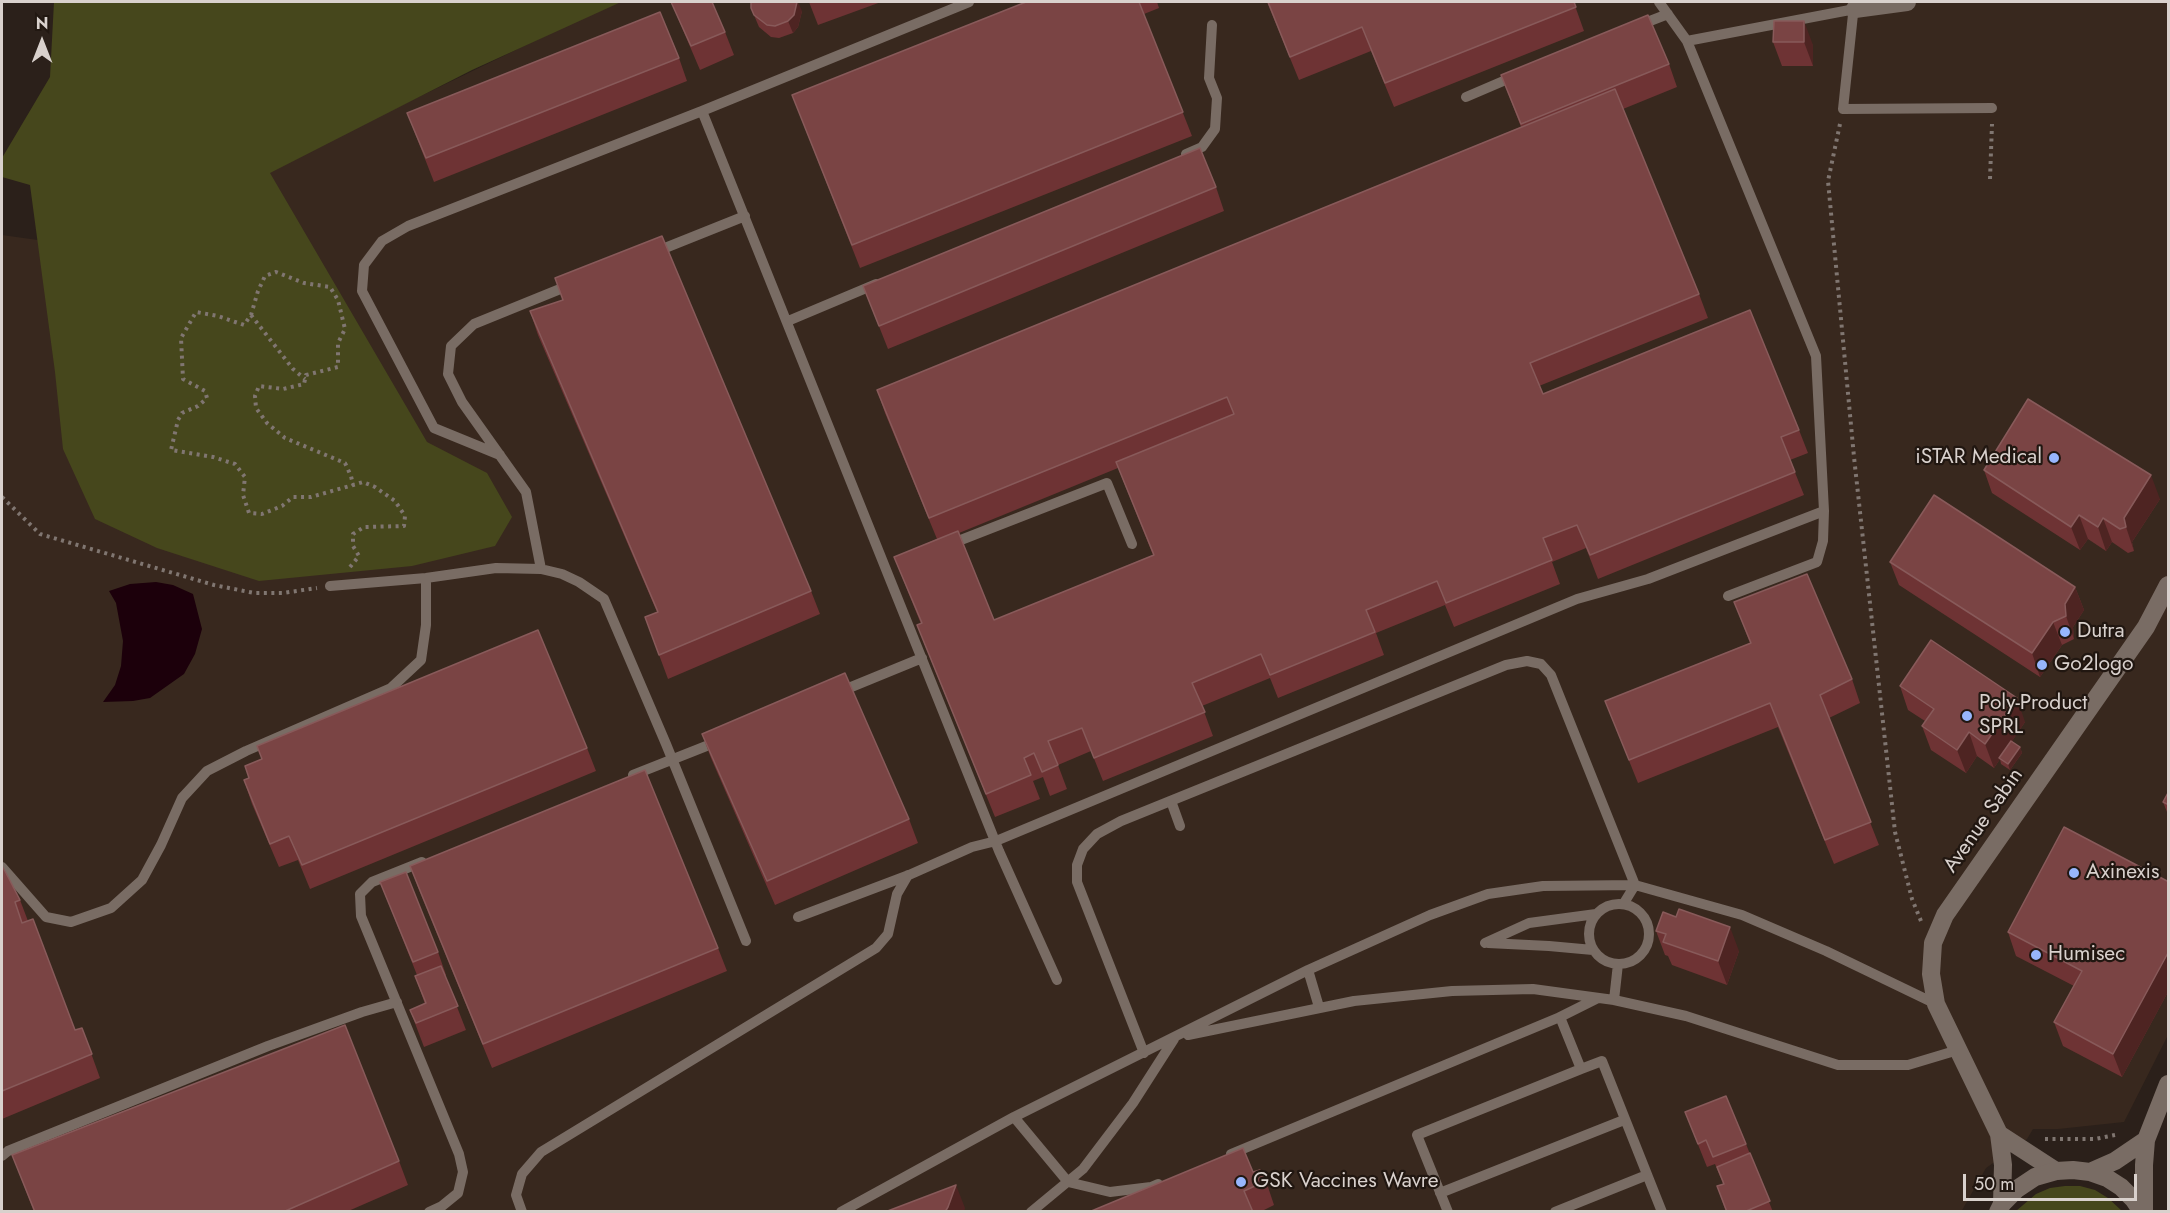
<!DOCTYPE html>
<style>
body{margin:0}
#map{position:relative;width:2170px;height:1213px;overflow:hidden;background:#2b201a;font-family:Jost,sans-serif}
canvas{display:block}
.frame{position:absolute;inset:0;border:3px solid #d9d1cd;pointer-events:none}
.north{position:absolute;left:12px;top:12px;width:60px;height:60px;-webkit-text-stroke:4px #211711;paint-order:stroke;rotate:0deg;font-size:16px;font-weight:700;line-height:24px;text-align:center;color:#d9d1cd}
.north::after{content:'';display:block;margin:auto;width:21px;height:27px;background:#d9d1cd;clip-path:polygon(50% 0,100% 100%,50% 72%,0 100%)}
.scale{position:absolute;left:1963px;top:1174px;width:174px;height:27px;box-sizing:border-box;border:3px solid #d9d1cd;border-top:0;padding-left:8px;font-size:18px;line-height:21px;white-space:nowrap;color:#d9d1cd;-webkit-text-stroke:4px #211711;paint-order:stroke}
</style>
<div id="map">
<canvas width="2170" height="1213"></canvas>
<div class="frame"></div>
<div class="north">N</div>
<div class="scale">50 m</div>
</div>
<script>
const context = document.querySelector('canvas').getContext('2d');
context.lineJoin = 'round';
function paint(path, color) { context.fillStyle = color; context.fill(path, 'evenodd'); }
const poly = rows => new Path2D(rows.map(r => 'M' + r).join(''));
function strokePath(path, color, width, dash) { context.strokeStyle = color; context.lineWidth = width; context.lineCap = dash ? 'butt' : 'round'; context.setLineDash(dash || []); context.stroke(path); }
function write(font, color, halo, rows, align = 'center') {
  context.font = font + ' Jost,sans-serif'; context.lineWidth = 4.5; context.setLineDash([]); context.textBaseline = 'middle'; context.strokeStyle = halo; context.fillStyle = color; for (const [text, x, y, turn = 0] of rows) {
    context.save(); context.translate(x, y); context.rotate((+turn || 0) * Math.PI / 180); context.textAlign = isNaN(turn) ? turn : align; if (halo) context.strokeText(text, 0, 0); context.fillText(text, 0, 0); context.restore();
  }
}
paint(poly([
 [615,2,2168,2,2168,1035,2124,1122,2058,1129,2033,1129,2027,1139,1986,1168,1961,1212,2,1212,2,235,59,243,270,169]
]), '#38281e');
paint(poly([
 [54,2,621,2,472,70,270,173,427,442,487,473,512,517,495,546,412,566,259,581,157,548,95,519,63,449,55,372,30,185,2,177,2,158,50,77],
 [2065,1186,2080,1186,2095,1190,2108,1198,2122,1211,2016,1211,2036,1194,2050,1188]
]), '#46471c');
paint(poly([
 [156,582,173,585,193,594,202,629,195,654,184,674,150,698,133,701,103,702,115,685,121,666,123,641,116,603,109,591,130,584]
]), '#1c000b');
strokePath(poly([
 [1840,124,1828,181,1854,457,1895,832,1912,899,1921,921],
 [1990,179,1992,124],
 [251,315,293,369,305,379],
 [2,497,40,534,214,585,254,593,283,593,317,588],
 [350,567,359,556,353,546,353,534,364,527,404,526,405,516,395,501,375,487,363,482,353,485,311,497,293,497,282,506,262,514,249,513,243,495,245,477,235,464,213,457,171,450,178,420,182,413,198,406,207,398,205,391,183,379,181,338,196,312,218,316,244,325,251,315,258,291,265,276,276,272,304,283,330,287,338,300,345,329,338,343,338,367,306,375,304,384,283,389,259,386,255,396,256,408,267,423,285,438,345,463,351,476,353,485],
 [2045,1139,2095,1139,2115,1135]
]), '#807671', 4, [3, 4.5]);
strokePath(poly([
 [1659,2,1687,41,1816,356,1824,511,1823,541,1817,562,1728,596],
 [1854,5,1843,109,1992,108],
 [1637,26,1668,14],
 [1687,41,1855,9],
 [1466,97,1515,76],
 [702,111,999,851,1057,980],
 [1186,154,1202,147,1215,129,1217,98,1209,78,1212,25],
 [655,252,745,216],
 [788,321,876,284],
 [500,455,434,428,362,291,364,265,382,241,408,226,702,111,969,2],
 [948,545,1107,483,1132,544],
 [541,569,526,492,462,402,448,374,451,346,474,324,570,285],
 [330,586,426,578,496,568,541,569,562,574,579,582,604,599,666,744,746,941],
 [839,692,922,658],
 [633,775,719,741],
 [1171,801,1180,826],
 [422,862,372,882,360,894,361,916,459,1154,463,1172,458,1193,442,1206,429,1212],
 [2,867,46,917,71,922,111,908,142,880,161,845,182,798,207,771,246,751,391,688,421,660,426,625,426,578],
 '1589 934a30 30 0 1 1 60 0a30 30 0 1 1-60 0Z',
 [798,917,909,875,972,847,996,841,1577,599,1648,579,1824,511],
 [1485,943,1529,923,1596,914],
 [1488,943,1549,946,1593,950],
 [1308,970,1319,1007],
 [1614,1000,1618,964],
 [1188,1035,1354,1001,1452,991,1533,989,1614,1000,1686,1016,1838,1065,1908,1065,1958,1050],
 [1144,1053,1077,882,1077,865,1083,849,1097,834,1121,821,1506,665,1527,661,1541,664,1551,675,1635,885,1624,903],
 [1581,1069,1602,1061,1662,1212],
 [1014,1117,1068,1182,1110,1192,1151,1187,1158,1184],
 [1231,1154,1560,1017,1598,998],
 [2,1156,8,1151,268,1046,362,1012,397,1002],
 [1440,1193,1624,1120],
 [522,1212,516,1195,522,1174,541,1152,876,948,888,934,897,894,908,875],
 [841,1212,1014,1117,1308,970,1430,915,1488,894,1543,886,1635,885,1742,915,1826,951,1936,1004],
 [1031,1212,1083,1169,1133,1103,1174,1039],
 [1448,1212,1417,1135,1581,1069,1560,1017],
 [1555,1212,1647,1175]
]), '#796c64', 10);
strokePath(poly([
 [1855,9,1907,2],
 [1999,1134,2056,1171],
 [2002,1204,2003,1165,1999,1134,1936,1004,1931,974,1933,943,1945,915,2146,627,2168,585]
]), '#796c64', 18);
strokePath(poly([
 [2090,1172,2115,1161,2146,1140],
 [1998,1212,2002,1204,2017,1189,2035,1177,2056,1171,2073,1170,2090,1172,2107,1178,2121,1187,2134,1200,2142,1212],
 [2144,1212,2144,1165,2146,1140,2168,1084]
]), '#796c64', 18);
paint(poly([
 [671,2,712,2,725,32,734,55,700,70],
 [809,2,881,2,818,25],
 [1026,2,1157,2,1159,8,1144,14,1192,136,860,268,792,95],
 [1267,2,1577,2,1574,3,1584,31,1394,107,1371,51,1299,80],
 [751,8,802,11,798,27,793,33,779,38,771,37,759,27],
 [1774,21,1813,45,1813,66,1782,66,1773,42],
 [679,58,687,81,434,182,407,113],
 [1669,64,1677,87,1623,109,1699,294,1708,318,1539,386,1543,394,1799,430,1808,453,1790,460,1804,495,1598,579,1586,548,1552,562,1560,584,1454,627,1445,605,1376,633,1384,655,1278,698,1270,678,1202,706,1213,736,1103,781,1091,751,1058,765,1067,789,1050,796,1043,777,1033,781,1040,799,995,817,926,648,917,625,921,624,894,557,937,539,885,413,877,390,1521,127,1501,75],
 [1118,468,1153,555,994,620,959,533],
 [1216,187,1224,211,888,349,863,286],
 [530,311,811,591,820,614,668,679,645,617,657,612,538,335],
 [1984,470,2160,499,2132,542,2134,551,2128,553,2112,542,2106,551,2088,539,2080,550,1992,493],
 [1890,562,2075,587,2084,610,2073,627,2074,639,2062,645,2040,677,1899,585],
 [1734,602,1852,679,1860,703,1829,718,1879,845,1834,864,1778,727,1638,783,1605,701,1750,643],
 [1900,686,2025,722,2012,741,2020,747,2022,753,2010,770,2001,764,2000,759,1994,768,1977,756,1966,773,1931,750,1922,726,1925,721,1908,710],
 [702,734,909,819,918,843,775,905,711,758],
 [257,746,587,748,596,771,310,889,298,860,279,867,252,804,244,780,249,778,245,766,262,759],
 [2169,791,2169,817,2163,802],
 [2,866,20,900,28,921,75,1030,82,1028,100,1078,2,1119],
 [410,866,718,948,727,971,492,1068,419,890],
 [380,882,438,952,446,975,445,976,466,1030,424,1047,410,1010,425,1004,415,976,417,975],
 [2169,882,2169,990,2122,1077,2063,1046,2054,1022,2074,986,2016,956,2008,932],
 [1656,931,1739,951,1727,985,1672,965,1668,956,1665,955],
 [1685,1112,1746,1144,1773,1212,1726,1212,1717,1186,1723,1184,1722,1181,1715,1164,1707,1167],
 [12,1155,399,1161,408,1185,346,1212,34,1212],
 [1253,1172,1266,1181,1274,1205,1260,1212,1089,1212]
]), '#6e3334');
paint(poly([
 [797,2,798,2,802,11,798,27,793,33,788,21],
 [1804,21,1813,45,1813,66,1804,42],
 [2151,475,2160,499,2132,542,2134,551,2126,527,2124,518],
 [2079,515,2088,539,2080,550,2071,527],
 [2103,518,2112,542,2106,551,2098,527],
 [2075,587,2084,610,2073,627,2074,639,2066,616,2065,604],
 [2053,622,2062,645,2040,677,2032,653],
 [2017,698,2025,722,1994,768,1985,744],
 [1969,732,1977,756,1966,773,1957,750],
 [2020,747,2022,753,2010,770,2008,764],
 [1730,927,1739,951,1727,985,1718,961],
 [2169,951,2169,990,2122,1077,2113,1054],
 [956,1185,965,1208,964,1212,945,1212]
]), '#4e2422');
const building = poly([
 [671,2,712,2,725,32,691,46,671,2],
 [751,2,797,2,794,15,788,21,775,26,767,25,754,15,751,8,751,2],
 [1026,2,1139,2,1183,112,852,245,792,95,1026,2],
 [1268,2,1574,2,1576,7,1385,83,1362,27,1290,57,1268,2],
 [660,12,679,58,426,158,407,113,660,12],
 [1648,15,1669,64,1521,124,1501,75,1648,15],
 [1774,21,1804,21,1804,42,1773,42,1774,21],
 [1615,89,1699,294,1530,363,1543,394,1750,310,1799,430,1781,437,1795,472,1590,555,1577,525,1543,538,1552,560,1446,603,1437,581,1366,610,1375,632,1270,675,1261,654,1192,683,1205,712,1094,758,1082,728,1048,741,1058,765,1042,772,1034,753,1024,758,1031,775,986,794,917,625,922,623,894,557,958,531,994,620,1154,555,1116,462,1234,414,1227,397,929,518,877,390,1615,89],
 [1200,148,1216,187,879,326,863,286,1200,148],
 [662,236,811,591,659,655,645,617,658,612,530,311,563,300,555,278,662,236],
 [2028,399,2151,475,2124,518,2126,527,2120,529,2103,518,2098,527,2079,515,2071,527,1984,470,2028,399],
 [1934,495,2075,587,2065,604,2066,616,2053,622,2032,653,1890,562,1934,495],
 [1807,574,1852,679,1820,695,1871,822,1825,840,1770,703,1629,760,1605,701,1751,643,1734,602,1807,574],
 [538,630,587,748,302,865,289,836,270,844,244,780,249,778,245,766,262,759,257,746,538,630],
 [1931,640,2017,698,1985,744,1969,732,1957,750,1922,726,1934,709,1900,686,1931,640],
 [845,673,909,819,767,881,702,734,845,673],
 [2011,741,2020,747,2008,764,1999,758,2011,741],
 [645,770,718,948,483,1044,410,866,645,770],
 [2169,791,2169,805,2163,802,2169,791],
 [2064,827,2169,882,2169,951,2113,1054,2054,1022,2082,971,2008,932,2064,827],
 [2,866,6,873,20,900,15,902,22,923,33,919,75,1030,82,1028,92,1054,2,1091,2,866],
 [406,872,438,952,413,962,380,882,406,872],
 [1679,909,1730,927,1718,961,1663,942,1666,934,1656,931,1663,912,1676,917,1679,909],
 [441,966,458,1006,416,1023,410,1010,426,1003,415,976,441,966],
 [345,1025,399,1161,283,1212,35,1212,12,1155,345,1025],
 [1726,1096,1746,1144,1713,1157,1706,1140,1698,1144,1685,1112,1726,1096],
 [1243,1148,1253,1172,1260,1170,1266,1181,1244,1191,1253,1212,1089,1212,1243,1148],
 [1750,1153,1770,1201,1744,1212,1727,1212,1717,1186,1724,1184,1717,1167,1750,1153],
 [956,1185,948,1207,945,1212,885,1212,956,1185]
]);
paint(building, '#7a4444');
strokePath(building, '#885a5a', 1.5);
for (const [x, y, r, color] of [
 [2054,458,6,"#97b6fd"],
 [2065,632,6,"#97b6fd"],
 [2042,665,6,"#97b6fd"],
 [1967,716,6,"#97b6fd"],
 [2074,873,6,"#97b6fd"],
 [2036,955,6,"#97b6fd"],
 [1241,1182,6,"#97b6fd"]
]) { const dot = new Path2D(); dot.arc(x, y, r, 0, 2 * Math.PI); context.fillStyle = color; context.fill(dot); strokePath(dot, '#211711', 2); }
write('21px', '#d9d1cd', '#211711', [
 ["iSTAR Medical",2042,458,"right"],
 ["Dutra",2077,632],
 ["Go2logo",2054,665],
 ["Poly-Product",1979,704],
 ["SPRL",1979,728],
 ["Axinexis",2086,873],
 ["Humisec",2048,955],
 ["GSK Vaccines Wavre",1253,1182]
], 'left');
write('21px', '#d9d1cd', '#211711', [
 ["Avenue Sabin",1984,821,-55]
]);
</script>
